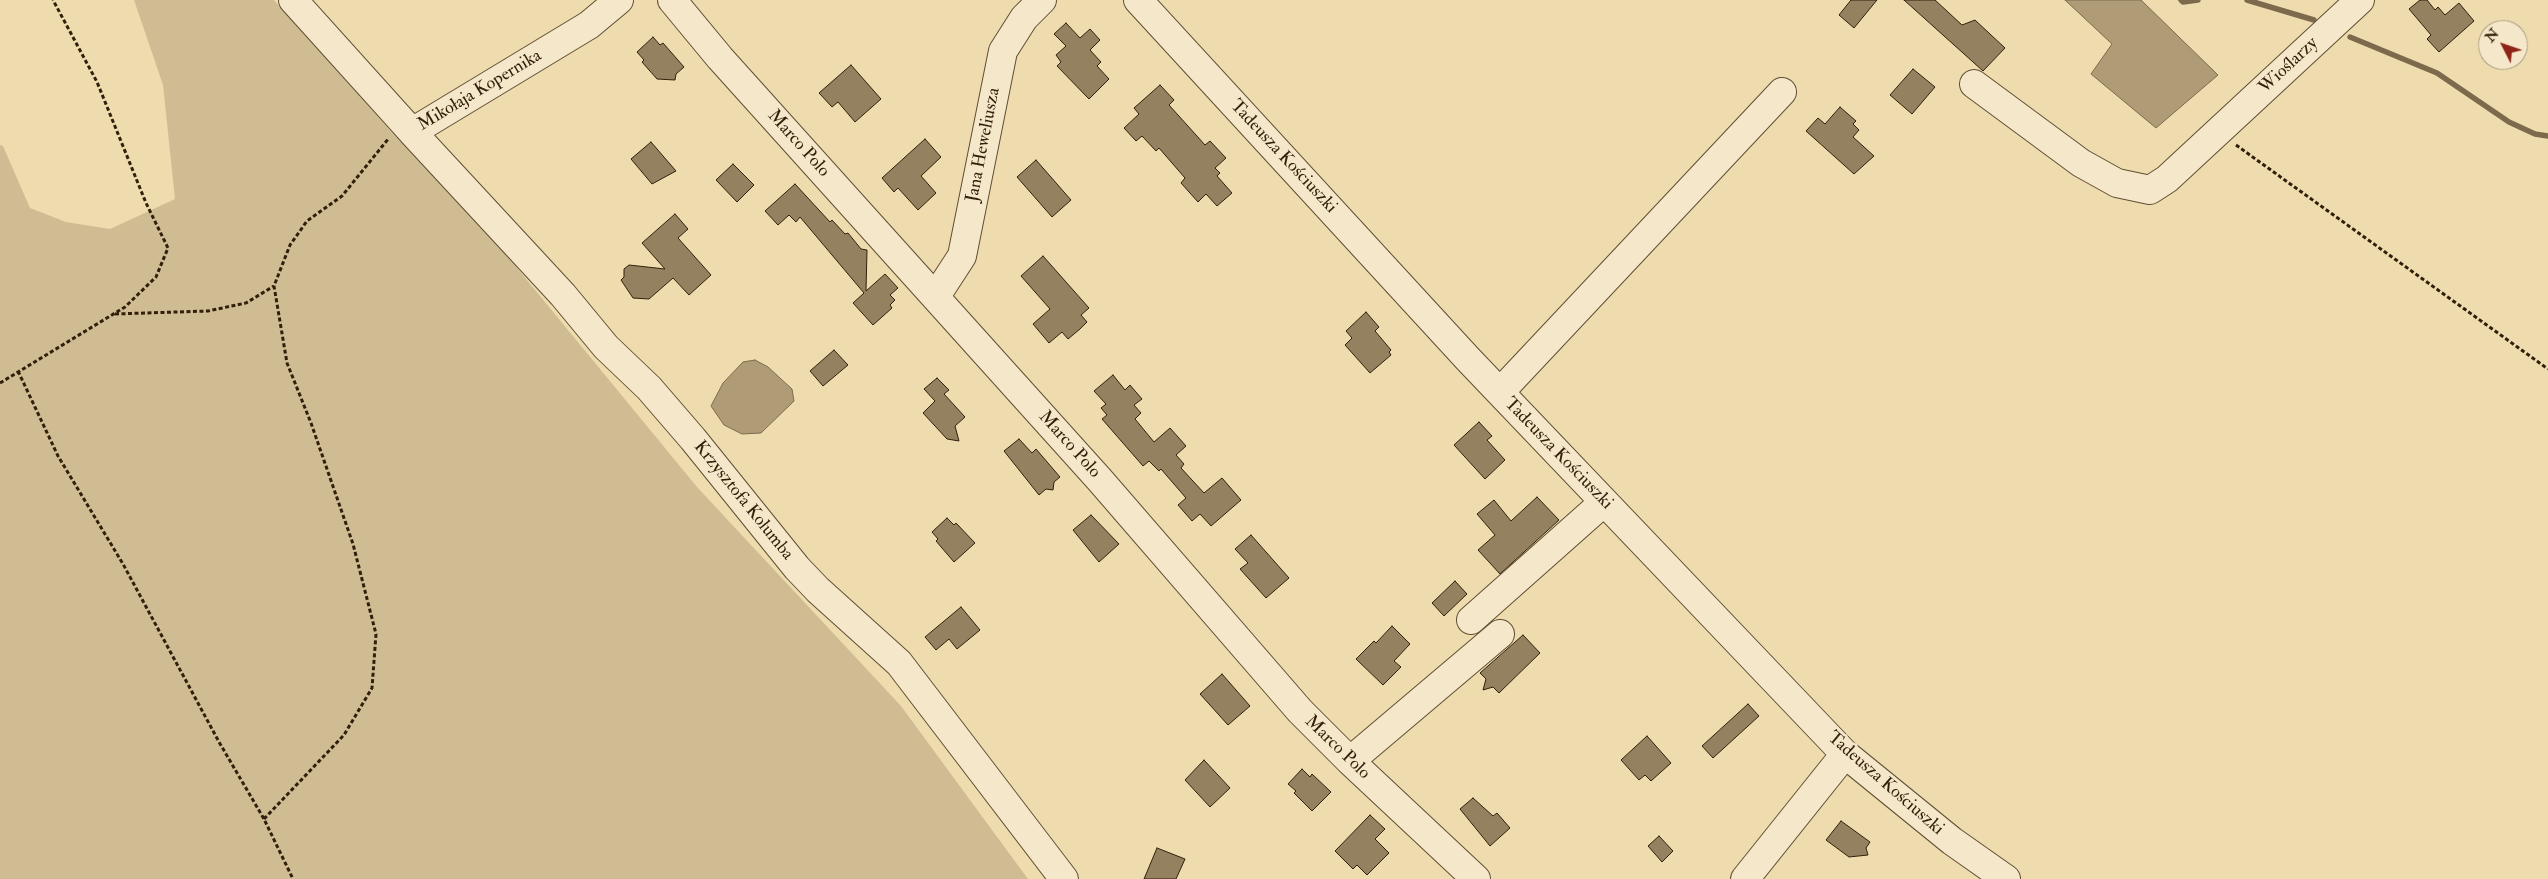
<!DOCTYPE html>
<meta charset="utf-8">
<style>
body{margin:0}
#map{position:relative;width:2548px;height:879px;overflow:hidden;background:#efdcae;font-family:"IM FELL Double Pica",serif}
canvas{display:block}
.north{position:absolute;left:2478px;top:20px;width:50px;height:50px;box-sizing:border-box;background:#f5e8ca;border:1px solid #a7987e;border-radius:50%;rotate:311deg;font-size:14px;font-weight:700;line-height:20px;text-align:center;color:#321f0b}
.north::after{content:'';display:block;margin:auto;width:18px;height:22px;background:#8f2418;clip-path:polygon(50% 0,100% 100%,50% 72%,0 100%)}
</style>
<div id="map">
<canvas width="2548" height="879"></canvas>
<div class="north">N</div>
</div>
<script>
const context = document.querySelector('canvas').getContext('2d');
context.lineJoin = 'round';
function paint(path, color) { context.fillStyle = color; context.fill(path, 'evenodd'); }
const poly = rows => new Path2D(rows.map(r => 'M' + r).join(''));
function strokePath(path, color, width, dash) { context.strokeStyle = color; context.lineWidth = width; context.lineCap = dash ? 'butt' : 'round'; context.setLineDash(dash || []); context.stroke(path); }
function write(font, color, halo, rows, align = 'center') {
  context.font = font + ' "IM FELL Double Pica",serif'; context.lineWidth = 5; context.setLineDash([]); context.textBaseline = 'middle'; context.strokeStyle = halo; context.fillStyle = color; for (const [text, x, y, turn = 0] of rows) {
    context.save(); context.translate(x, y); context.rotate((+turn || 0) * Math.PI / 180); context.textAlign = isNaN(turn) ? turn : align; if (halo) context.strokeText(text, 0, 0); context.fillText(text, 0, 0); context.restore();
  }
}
paint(poly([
 [134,0,274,0,393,134,448,184,697,487,901,706,1028,879,0,879,0,145,3,146,30,208,66,222,110,229,175,199,163,85]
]), '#cfbc92');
const water = poly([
 [2065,0,2141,0,2218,75,2156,128,2091,74,2112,44,2065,0],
 [755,360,768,367,792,389,794,401,761,433,742,434,724,425,711,406,723,383,743,362,755,360]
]);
paint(water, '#af9c77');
strokePath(water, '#7d6a4c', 1);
strokePath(poly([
 [2181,0,2183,2,2198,0],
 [2247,0,2314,20],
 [2350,37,2437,73,2509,122,2535,134,2548,136]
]), '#7d6a4c', 5.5);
const building = poly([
 [1851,0,1877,0,1854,28,1839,15,1851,0],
 [1904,0,1935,0,1962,25,1975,20,2005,48,1983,71,1904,0],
 [2420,0,2427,0,2435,10,2438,7,2445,15,2459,3,2474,21,2439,52,2427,39,2431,35,2409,9,2420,0],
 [1066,23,1080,38,1090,29,1100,40,1090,50,1101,62,1097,66,1109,79,1089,99,1057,66,1061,62,1056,55,1066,46,1054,34,1066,23],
 [653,37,660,45,663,43,684,67,676,74,675,80,657,79,642,62,644,60,637,52,653,37],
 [851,65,881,99,855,122,838,102,832,107,819,93,851,65],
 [1913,69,1935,87,1912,114,1890,95,1913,69],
 [1160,85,1174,100,1169,105,1205,145,1210,141,1226,158,1215,168,1220,173,1217,176,1232,193,1217,206,1206,194,1198,202,1181,183,1185,178,1159,148,1156,151,1142,136,1136,141,1124,128,1139,114,1134,108,1160,85],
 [1840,107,1856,121,1853,124,1859,130,1853,137,1874,156,1854,174,1806,131,1818,118,1825,124,1840,107],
 [925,139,941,157,921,176,936,193,918,210,898,188,894,192,882,178,925,139],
 [651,142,676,171,652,184,631,159,651,142],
 [1036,160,1071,200,1052,217,1017,177,1036,160],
 [733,164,754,185,737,202,716,180,733,164],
 [795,184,830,222,832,220,845,234,848,233,861,249,867,250,866,291,885,274,898,288,890,295,895,300,890,305,892,308,873,325,853,303,864,293,800,217,796,222,789,215,778,225,765,211,795,184],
 [675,214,688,229,678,238,711,275,689,295,673,278,649,299,633,298,621,280,624,277,624,269,629,265,665,269,642,243,675,214],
 [1043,256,1089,308,1081,315,1087,322,1080,329,1068,339,1062,332,1049,343,1033,324,1050,309,1021,276,1043,256],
 [1366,312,1379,327,1375,331,1391,350,1389,352,1391,355,1370,373,1345,345,1352,338,1346,331,1366,312],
 [834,350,848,365,823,386,810,371,834,350],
 [1113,375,1125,390,1130,385,1142,399,1134,405,1141,413,1135,419,1154,442,1170,428,1186,446,1176,455,1184,464,1181,468,1204,493,1222,478,1241,500,1211,526,1200,514,1192,521,1178,505,1186,498,1161,469,1159,471,1149,461,1143,466,1102,419,1107,415,1101,408,1106,404,1094,391,1113,375],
 [937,378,949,390,944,394,965,417,955,426,959,441,947,439,923,413,935,401,924,389,937,378],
 [1479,422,1492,436,1487,440,1505,460,1485,479,1454,445,1479,422],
 [1019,439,1032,453,1036,449,1060,477,1054,482,1053,490,1046,489,1039,495,1004,451,1019,439],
 [1537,497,1559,520,1500,574,1478,550,1495,535,1477,514,1494,500,1511,521,1537,497],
 [1091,515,1119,544,1099,562,1073,530,1091,515],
 [947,518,954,525,956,523,975,543,954,562,936,541,938,539,932,532,947,518],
 [1251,535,1289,578,1266,598,1240,569,1248,563,1235,549,1251,535],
 [1455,581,1467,594,1444,616,1432,603,1455,581],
 [961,607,980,630,957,649,949,639,936,650,925,637,961,607],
 [1392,626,1410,644,1394,661,1401,667,1383,685,1356,659,1374,641,1376,643,1392,626],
 [1523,635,1540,653,1499,693,1493,687,1483,690,1486,679,1480,673,1523,635],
 [1222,674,1250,706,1228,725,1200,694,1222,674],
 [1748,704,1759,716,1713,758,1702,746,1748,704],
 [1647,736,1671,763,1651,781,1645,775,1639,780,1621,760,1647,736],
 [1204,760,1230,788,1210,807,1185,780,1204,760],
 [1302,769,1310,777,1312,774,1331,792,1312,811,1294,793,1296,791,1288,784,1302,769],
 [1473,798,1493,816,1497,813,1510,828,1490,846,1460,809,1473,798],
 [1370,815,1385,829,1375,839,1389,853,1367,875,1357,865,1353,869,1335,851,1370,815],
 [1841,821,1870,842,1866,848,1868,855,1849,857,1826,840,1841,821],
 [1659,836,1673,851,1662,862,1648,846,1659,836],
 [1157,848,1185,859,1176,879,1144,879,1157,848]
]);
paint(building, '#948160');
strokePath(building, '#321f0b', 1);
const minor = poly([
 [293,0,412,132,589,25,619,0],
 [672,0,720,58,1099,479,1300,711,1350,761,1476,879],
 [1138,0,1468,359,1845,754,1952,841,2006,879],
 [1974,84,2081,163,2117,183,2150,190,2167,179,2360,0],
 [412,132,563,295,606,347,649,388,693,439,797,568,818,590,899,663,1064,879],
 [936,296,962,256,1003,51,1024,18,1042,0],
 [1500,392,1782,92],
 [1471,620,1604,502],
 [1350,761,1500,634],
 [1745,879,1845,754]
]);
strokePath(minor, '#614e34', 30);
strokePath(poly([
 [2236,145,2548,369],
 [115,314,208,311,246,303,274,286],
 [18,371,58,456,123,564,219,742,264,819,293,879],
 [0,383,125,307,156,277,168,248,146,203,97,82,53,0],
 [264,819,344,735,372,688,376,634,353,544,311,423,287,363,274,286,290,245,307,221,342,196,389,138]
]), '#321f0b', 3, [4, 2.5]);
strokePath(minor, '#f5e8ca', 28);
write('18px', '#321f0b', '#f5e8ca', [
 ["Wioślarzy",2289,66,-43],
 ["Mikołaja Kopernika",480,91,-31],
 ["Marco Polo",798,144,48],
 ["Jana Heweliusza",984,145,-79],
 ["Tadeusza Kościuszki",1283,157,47],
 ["Marco Polo",1069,445,48],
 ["Tadeusza Kościuszki",1558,454,46],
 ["Krzysztofa Kolumba",743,501,51],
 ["Marco Polo",1337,748,44],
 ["Tadeusza Kościuszki",1885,784,41]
]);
</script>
